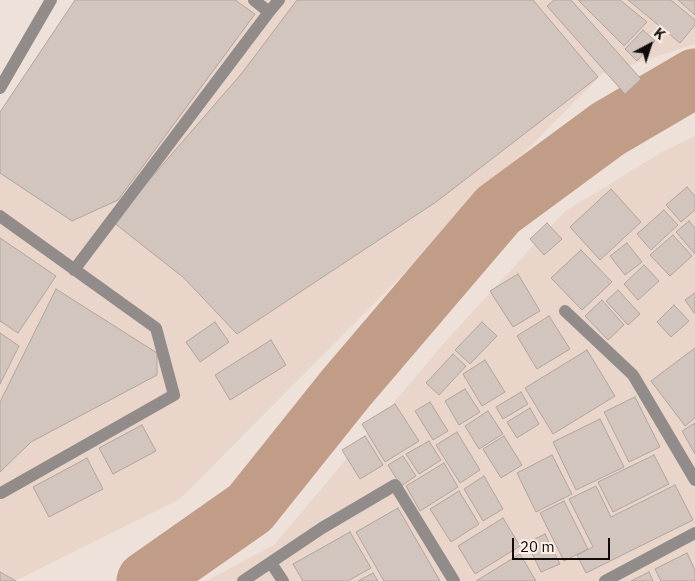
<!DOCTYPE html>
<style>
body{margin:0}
#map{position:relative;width:695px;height:581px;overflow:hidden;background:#eee1da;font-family:"IBM Plex Sans",sans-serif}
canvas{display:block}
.north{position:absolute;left:625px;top:20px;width:50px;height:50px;-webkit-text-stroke:4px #fbeee7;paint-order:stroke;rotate:40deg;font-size:14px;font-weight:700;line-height:20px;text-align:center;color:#100c0a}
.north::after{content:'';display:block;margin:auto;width:18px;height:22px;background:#100c0a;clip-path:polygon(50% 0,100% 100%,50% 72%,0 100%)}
.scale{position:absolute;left:512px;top:538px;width:98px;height:22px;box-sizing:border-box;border:2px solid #100c0a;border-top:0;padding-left:6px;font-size:15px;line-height:18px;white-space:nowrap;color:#100c0a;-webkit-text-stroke:4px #fbeee7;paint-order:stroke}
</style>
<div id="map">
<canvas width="695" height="581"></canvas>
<div class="north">K</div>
<div class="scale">20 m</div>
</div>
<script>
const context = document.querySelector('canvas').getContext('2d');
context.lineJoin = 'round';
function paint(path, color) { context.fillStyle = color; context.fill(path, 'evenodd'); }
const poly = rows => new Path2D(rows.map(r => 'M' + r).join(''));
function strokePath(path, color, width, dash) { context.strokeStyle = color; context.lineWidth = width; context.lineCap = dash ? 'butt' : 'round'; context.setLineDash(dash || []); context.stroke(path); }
paint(poly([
 [101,0,695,0,695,44,602,74,180,499,15,581,0,581,0,169],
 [695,136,695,581,206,581,274,545,445,342,564,212,662,152]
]), '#e9d5ca');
strokePath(poly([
 [146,581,250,508,346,388,498,210,608,129,695,78]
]), '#c19c87', 59);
const building = poly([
 [75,0,235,0,255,14,118,200,72,221,0,173,0,112,75,0],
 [297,0,533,0,598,77,436,202,237,334,184,278,113,222,242,73,297,0],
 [554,0,571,0,641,79,625,94,547,6,554,0],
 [578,0,620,0,647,22,624,46,578,0],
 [628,0,671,0,695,20,695,25,680,43,628,0],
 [678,0,695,0,695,15,678,0],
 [643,30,655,41,637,61,625,49,643,30],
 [687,187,695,196,695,210,681,222,666,205,687,187],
 [611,189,641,222,600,260,570,227,611,189],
 [664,210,678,225,651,250,637,234,664,210],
 [689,221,695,228,695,254,676,232,689,221],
 [547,223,562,239,544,255,530,239,547,223],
 [673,235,692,256,670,276,650,255,673,235],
 [0,238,56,276,18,333,0,321,0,238],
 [627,243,642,262,625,275,610,256,627,243],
 [581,250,612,282,582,310,551,278,581,250],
 [644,265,659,281,638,300,624,284,644,265],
 [518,274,540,311,513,327,490,291,518,274],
 [56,289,157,353,157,375,31,442,0,472,0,402,56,289],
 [618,290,640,314,628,325,606,301,618,290],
 [695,293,695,314,685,300,695,293],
 [602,300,624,325,608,340,585,316,602,300],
 [674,305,689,321,671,337,657,322,674,305],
 [549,316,570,349,537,369,517,336,549,316],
 [215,322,229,342,200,362,186,342,215,322],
 [482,322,497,336,470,364,455,350,482,322],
 [0,333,19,346,0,384,0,333],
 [271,340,286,365,230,400,215,375,271,340],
 [695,348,695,418,685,426,651,381,695,348],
 [587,350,615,396,553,434,525,388,587,350],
 [453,354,466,366,439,395,426,383,453,354],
 [485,360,505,392,482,406,463,374,485,360],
 [465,389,480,412,459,425,445,401,465,389],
 [521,392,528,404,503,419,496,407,521,392],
 [635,397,660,447,629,462,604,412,635,397],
 [430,402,448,431,433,440,415,411,430,402],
 [395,404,419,441,385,462,362,424,395,404],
 [530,408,539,424,517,438,507,422,530,408],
 [488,411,503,434,479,449,465,426,488,411],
 [600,419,624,467,576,490,553,442,600,419],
 [695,423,695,454,682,431,695,423],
 [142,425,156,451,113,474,99,448,142,425],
 [457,432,480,470,460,483,436,445,457,432],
 [365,436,383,465,360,479,342,450,365,436],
 [504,436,522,465,501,478,483,449,504,436],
 [429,441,441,460,419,474,406,454,429,441],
 [552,455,572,494,536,512,517,473,552,455],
 [654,455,669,484,613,512,598,482,654,455],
 [403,456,416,476,401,486,388,465,403,456],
 [87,458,103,489,49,517,33,487,87,458],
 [444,463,458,487,420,511,406,486,444,463],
 [484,476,503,509,483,521,464,489,484,476],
 [675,485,693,520,586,573,577,555,593,547,569,499,596,486,611,517,675,485],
 [459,491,479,524,451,542,430,509,459,491],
 [564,501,588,549,564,561,540,513,564,501],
 [398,508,440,581,384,581,356,532,398,508],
 [503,518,520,546,475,574,458,546,503,518],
 [350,532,371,568,348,581,303,581,293,564,350,532],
 [545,534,560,564,541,572,527,543,545,534],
 [687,553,695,570,695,581,661,581,655,569,687,553],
 [520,554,536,581,476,581,520,554],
 [0,572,16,581,0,581,0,572],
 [649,572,653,581,631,581,649,572],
 [373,573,378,581,358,581,373,573]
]);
paint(building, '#d2c5be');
strokePath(building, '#b1a59e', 1);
strokePath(poly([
 [254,0,269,12,279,0],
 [0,88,51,0],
 [0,216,156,328,174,395,1,493],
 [74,270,269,12],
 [565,311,633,375,695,480],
 [271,563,283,581],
 [243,581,322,528,395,485,454,581],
 [605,581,695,533]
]), '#918c89', 12);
</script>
